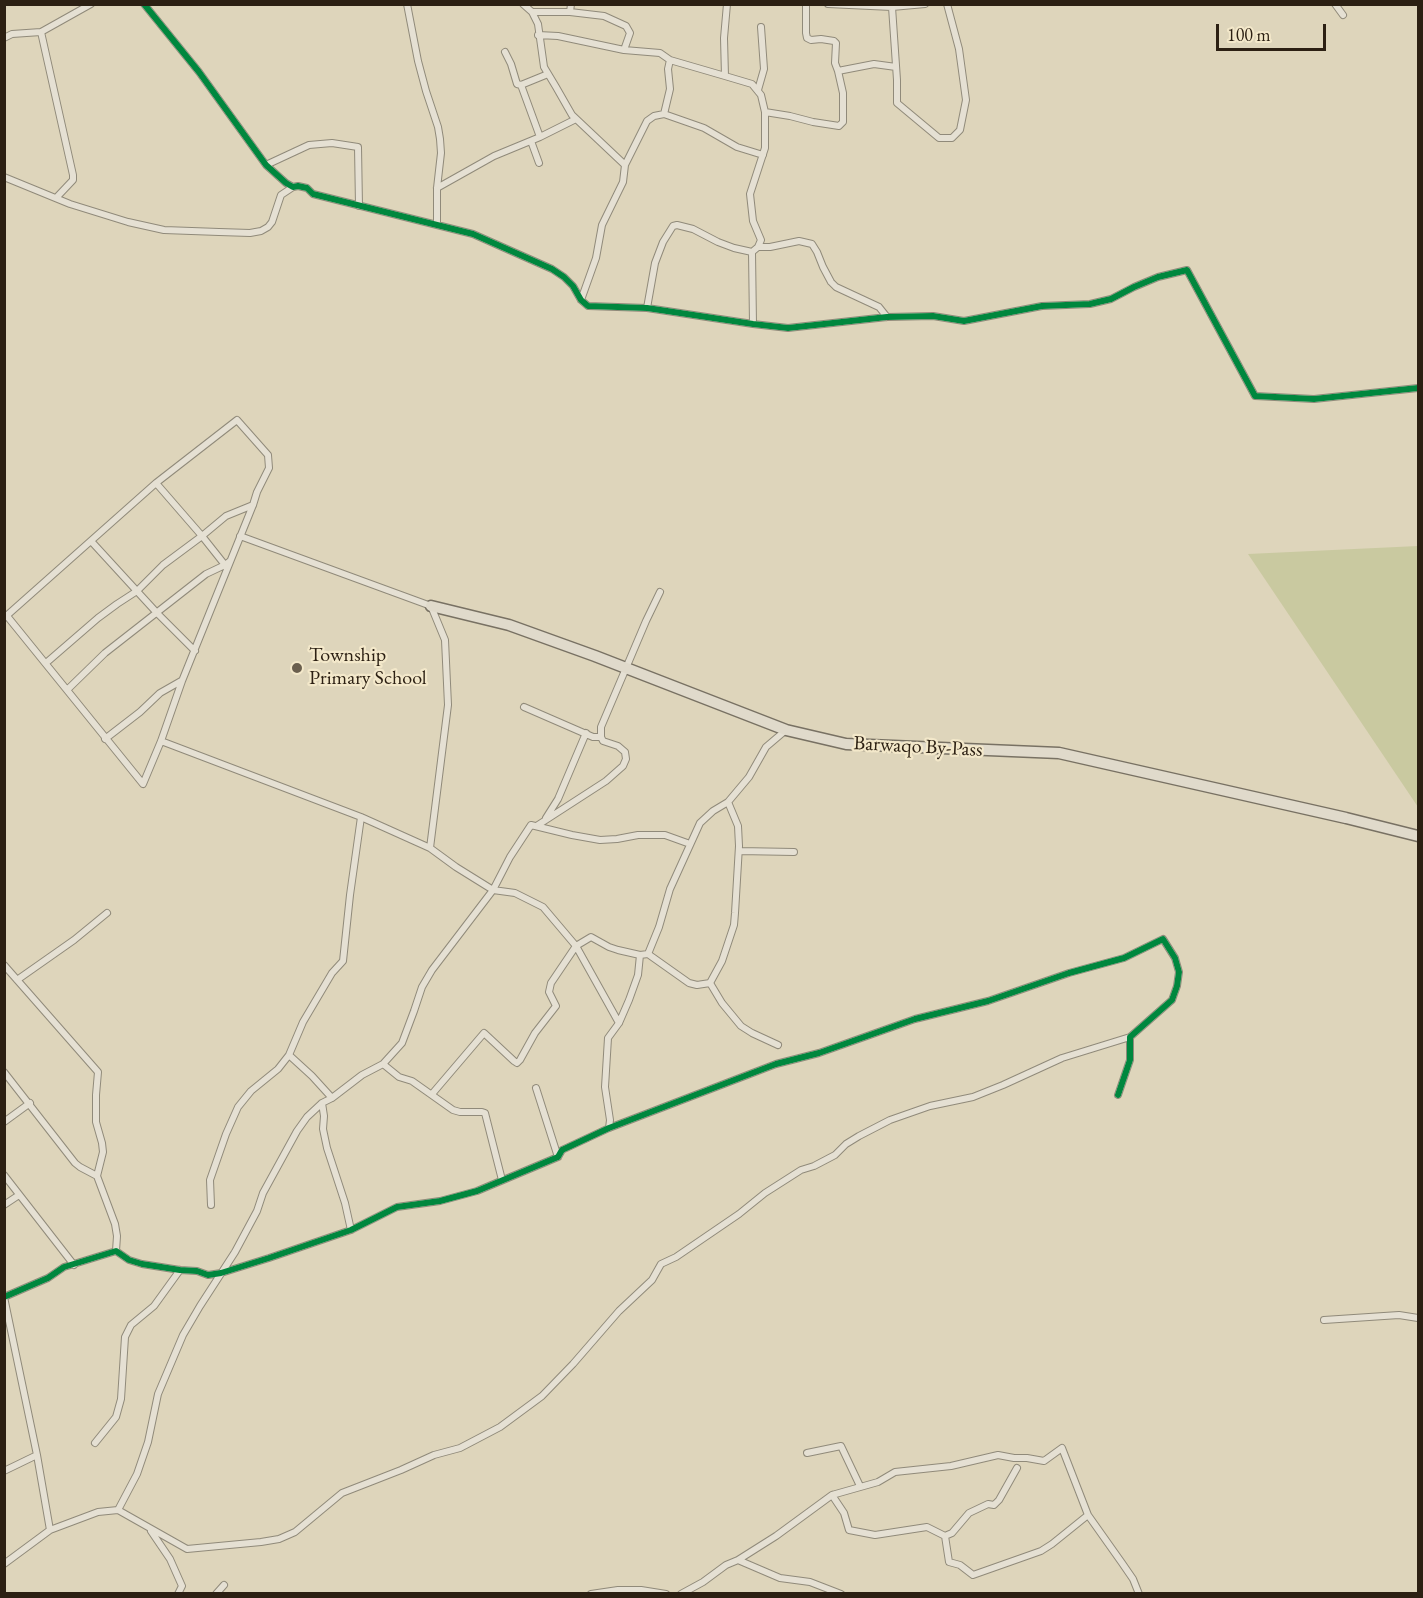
<!DOCTYPE html>
<style>
body{margin:0}
#map{position:relative;width:1423px;height:1598px;overflow:hidden;background:#ded5bb;font-family:"EB Garamond",serif}
canvas{display:block}
.frame{position:absolute;inset:0;border:6px solid #2c2013;pointer-events:none}
.scale{position:absolute;left:1216px;top:24px;width:110px;height:27px;box-sizing:border-box;border:3px solid #2c2013;border-top:0;padding-left:8px;font-size:18px;line-height:21px;white-space:nowrap;color:#2c2013;-webkit-text-stroke:4px #f3e8ca;paint-order:stroke}
</style>
<div id="map">
<canvas width="1423" height="1598"></canvas>
<div class="frame"></div>
<div class="scale">100 m</div>
</div>
<script>
const context = document.querySelector('canvas').getContext('2d');
context.lineJoin = 'round';
function paint(path, color) { context.fillStyle = color; context.fill(path, 'evenodd'); }
const poly = rows => new Path2D(rows.map(r => 'M' + r).join(''));
function strokePath(path, color, width, dash) { context.strokeStyle = color; context.lineWidth = width; context.lineCap = dash ? 'butt' : 'round'; context.setLineDash(dash || []); context.stroke(path); }
function write(font, color, halo, rows, align = 'center') {
  context.font = font + ' "EB Garamond",serif'; context.lineWidth = 4.5; context.setLineDash([]); context.textBaseline = 'middle'; context.strokeStyle = halo; context.fillStyle = color; for (const [text, x, y, turn = 0] of rows) {
    context.save(); context.translate(x, y); context.rotate((+turn || 0) * Math.PI / 180); context.textAlign = isNaN(turn) ? turn : align; if (halo) context.strokeText(text, 0, 0); context.fillText(text, 0, 0); context.restore();
  }
}
paint(poly([
 [1418,546,1418,807,1248,554]
]), '#c9c9a0');
const street = poly([
 [144,4,199,72,266,165,286,183,293,187,298,186,307,188,313,194,473,234,552,269,564,277,573,286,581,300,588,306,647,308,753,324,788,328,887,317,933,316,964,321,1042,306,1090,304,1111,299,1134,287,1158,277,1187,270,1255,396,1314,399,1418,388],
 [407,4,418,61,426,91,438,127,440,139,441,153,437,188,437,225],
 [523,4,532,12,538,24,544,67,556,87,572,115,625,165,623,182,602,225,596,258,581,300],
 [727,4,724,38,725,76,752,84,761,95,765,112,765,148,750,194,753,221,761,240,758,247,752,252,753,324],
 [806,4,806,33,807,38,811,40,821,39,834,41,836,43,835,63,838,71,874,64,896,67],
 [828,4,892,7,925,4],
 [1335,4,1343,15],
 [892,7,897,80,897,103,939,138,952,138,960,130,966,100,959,49,947,4],
 [532,12,570,12,571,4],
 [570,12,604,16,626,26,630,33,624,50],
 [41,32,73,175,73,180,56,198],
 [538,35,558,36,624,50,660,53,670,60,725,76],
 [4,38,12,34,41,32,91,4],
 [505,52,511,64,517,84,521,85,548,74],
 [521,85,540,137],
 [758,90,764,69,761,27],
 [765,112,790,116,813,122,839,126,843,122,843,93,838,71],
 [664,114,670,89,668,69,670,60],
 [531,141,539,163],
 [266,165,309,145,332,143,358,147,359,206],
 [625,165,647,121,654,116,664,114,704,128,737,147,763,155],
 [4,177,70,204,128,222,164,230,219,232,250,233,261,231,268,227,272,222,281,195,293,187],
 [437,188,494,156,540,137,576,119],
 [758,247,770,247,799,241,812,244,817,252,823,267,831,282,836,287,879,307,887,317],
 [647,308,655,263,663,242,673,226,677,225,693,229,718,242,734,248,752,252],
 [156,483,202,536,225,565],
 [240,536,431,606,445,640,448,705,430,848],
 [91,541,157,613,195,651],
 [4,618,156,483,237,420,268,455,269,468,257,492,253,505,182,681,161,741,143,784,7,616],
 [46,663,98,618,117,604,137,591,163,565,202,536,226,516,253,505],
 [67,690,105,653,206,574,225,565,230,561],
 [524,707,593,737,601,737],
 [105,739,140,712,160,693,181,681],
 [161,741,361,817,430,848,456,867,493,890,515,893,543,907,576,946,619,1023],
 [546,818,558,799,586,733],
 [538,825,606,781,623,766,626,759,625,752,618,746,603,741,601,737,601,727,646,621,660,592],
 [739,851,794,852],
 [648,954,659,927,670,889,700,823,713,811,728,802,749,777,766,747,786,730],
 [4,965,98,1072,96,1095,96,1122,102,1143,103,1152,97,1176,115,1224,117,1236,116,1251],
 [17,980,74,940,107,913],
 [710,983,722,961,734,925,735,913,739,846,738,826,728,802],
 [289,1055,312,1076,332,1098],
 [383,1064,399,1077,412,1081,453,1110,460,1112,482,1112,485,1113,502,1180],
 [4,1072,75,1163,80,1167,97,1176],
 [536,1088,558,1157],
 [432,1094,484,1033,514,1061,517,1063,520,1060,535,1033,556,1006,549,992,551,983,576,946,591,937,609,947,618,950,640,955,648,954,689,983,697,985,710,983,722,1003,741,1026,752,1033,778,1045],
 [322,1103,324,1116,323,1129,327,1148,345,1203,351,1230],
 [4,1122,30,1103],
 [609,1128,610,1120,605,1087,608,1038,619,1023,629,1000,638,975,640,955],
 [4,1175,74,1265],
 [4,1205,19,1195],
 [211,1205,210,1180,226,1134,238,1107,251,1091,278,1069,289,1055,303,1022,332,973,343,961,350,895,361,817],
 [4,1297,48,1278,64,1267,116,1251,129,1260,142,1264,180,1270,197,1271,208,1275,221,1273,269,1258,351,1230,397,1207,440,1201,477,1191,558,1157,562,1150,609,1128,776,1064,819,1053,915,1019,988,1001,1069,973,1124,958,1163,939,1175,958,1179,972,1177,986,1172,1000,1130,1037,1130,1060,1118,1095],
 [4,1297,37,1455,50,1530],
 [1324,1320,1399,1315,1418,1318],
 [95,1443,116,1417,121,1399,125,1337,131,1325,154,1306,180,1270],
 [807,1453,841,1446,860,1486],
 [4,1471,37,1455],
 [832,1495,844,1513,849,1530,875,1535,927,1527,945,1536,952,1533,969,1513,988,1504,994,1505,999,1500,1017,1468],
 [118,1510,137,1474,148,1442,158,1394,183,1335,200,1306,235,1252,257,1211,263,1193,297,1131,307,1117,322,1103,332,1098,362,1075,383,1064,402,1043,414,1011,422,987,432,970,493,890,510,857,531,825,572,835,600,840,617,839,638,835,665,835,690,844],
 [151,1531,170,1559,182,1586,178,1594],
 [945,1536,949,1562,960,1565,973,1575,1041,1551,1052,1544,1088,1515],
 [738,1560,776,1536,832,1495,878,1482,895,1472,951,1466,998,1455,1014,1458,1027,1458,1044,1461,1062,1448,1088,1515,1122,1563,1133,1579,1139,1594],
 [4,1564,50,1530,98,1512,118,1510,187,1549,261,1542,279,1539,295,1532,342,1493,401,1470,434,1455,460,1448,500,1427,542,1396,573,1364,619,1311,652,1280,661,1264,676,1257,739,1214,765,1193,801,1170,814,1166,835,1155,846,1144,859,1136,890,1120,930,1106,973,1097,1003,1085,1062,1058,1130,1037],
 [216,1594,224,1585],
 [591,1594,618,1590,641,1590,666,1594],
 [681,1594,703,1582,726,1565,738,1560,780,1578,810,1582,841,1594]
]);
const highway = poly([
 [431,606,509,625,595,656,786,730,846,744,1059,753,1346,818,1418,836]
]);
strokePath(street, '#908a7a', 8);
strokePath(highway, '#787163', 13);
strokePath(street, '#e5e0d3', 6);
strokePath(highway, '#e0dacb', 10);
strokePath(poly([
 [144,4,199,72,266,165,286,183,293,187,298,186,307,188,313,194,473,234,552,269,564,277,573,286,581,300,588,306,647,308,753,324,788,328,887,317,933,316,964,321,1042,306,1090,304,1111,299,1134,287,1158,277,1187,270,1255,396,1314,399,1418,388],
 [4,1297,48,1278,64,1267,116,1251,129,1260,142,1264,180,1270,197,1271,208,1275,221,1273,269,1258,351,1230,397,1207,440,1201,477,1191,558,1157,562,1150,609,1128,776,1064,819,1053,915,1019,988,1001,1069,973,1124,958,1163,939,1175,958,1179,972,1177,986,1172,1000,1130,1037,1130,1060,1118,1095]
]), '#00873e', 6);
for (const [x, y, r, color] of [
 [297,668,6,"#6a5f4e"]
]) { const dot = new Path2D(); dot.arc(x, y, r, 0, 2 * Math.PI); context.fillStyle = color; context.fill(dot); strokePath(dot, '#f3e8ca', 2); }
write('20px', '#2c2013', '#f3e8ca', [
 ["Township",309,656],
 ["Primary School",309,679]
], 'left');
write('20px', '#2c2013', '#f3e8ca', [
 ["Barwaqo By-Pass",918,747,3]
]);
</script>
